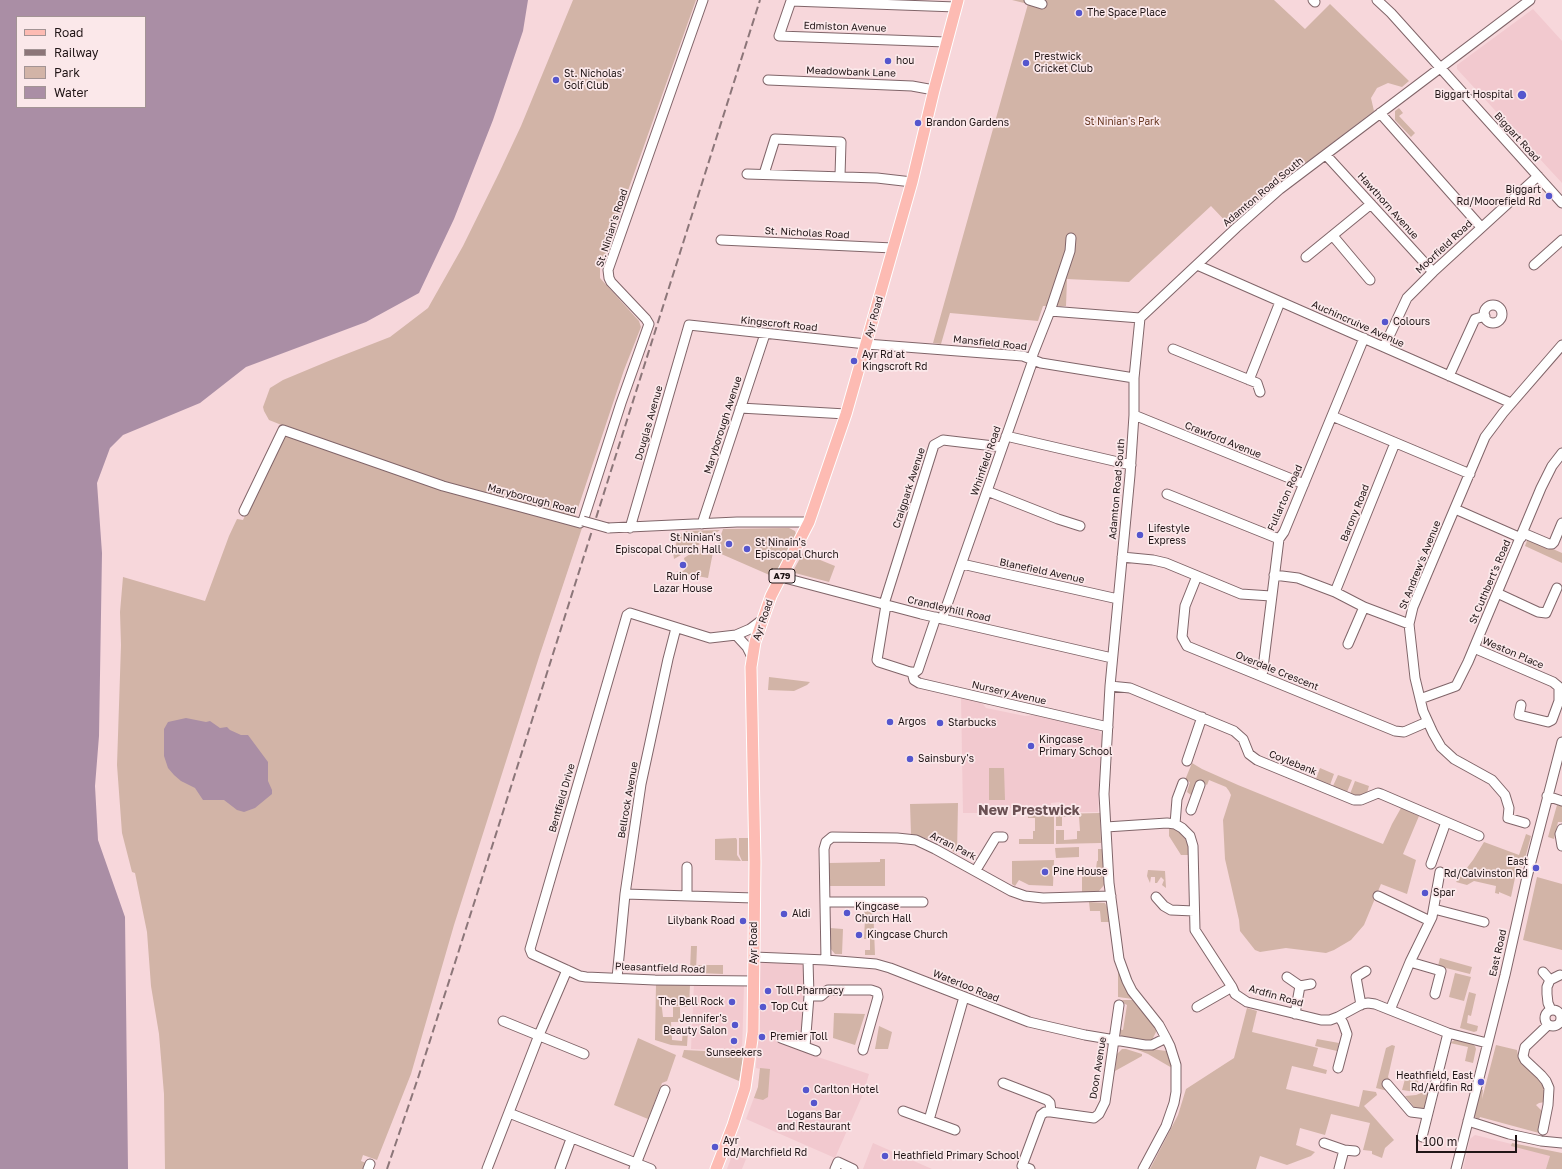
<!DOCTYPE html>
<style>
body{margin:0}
#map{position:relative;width:1562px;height:1169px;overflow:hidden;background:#f7d7db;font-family:"Golos Text",sans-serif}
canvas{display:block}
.legend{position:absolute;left:16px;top:16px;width:130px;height:92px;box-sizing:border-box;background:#fbe8ea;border:1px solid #a39495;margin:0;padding:5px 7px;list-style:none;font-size:12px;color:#201516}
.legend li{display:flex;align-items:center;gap:8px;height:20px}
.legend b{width:20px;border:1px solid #a39495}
.scale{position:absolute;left:1416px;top:1135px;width:101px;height:18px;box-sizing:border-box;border:2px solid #201516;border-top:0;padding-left:5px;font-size:12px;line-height:14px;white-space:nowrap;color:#201516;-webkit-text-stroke:3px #fbe8ea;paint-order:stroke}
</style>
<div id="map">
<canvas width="1562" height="1169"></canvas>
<ul class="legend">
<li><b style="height:5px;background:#fdbbb3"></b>Road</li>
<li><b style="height:5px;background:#8c7679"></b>Railway</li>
<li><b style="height:11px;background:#d2b4a7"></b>Park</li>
<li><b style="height:11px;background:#aa8ea5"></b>Water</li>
</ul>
<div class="scale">100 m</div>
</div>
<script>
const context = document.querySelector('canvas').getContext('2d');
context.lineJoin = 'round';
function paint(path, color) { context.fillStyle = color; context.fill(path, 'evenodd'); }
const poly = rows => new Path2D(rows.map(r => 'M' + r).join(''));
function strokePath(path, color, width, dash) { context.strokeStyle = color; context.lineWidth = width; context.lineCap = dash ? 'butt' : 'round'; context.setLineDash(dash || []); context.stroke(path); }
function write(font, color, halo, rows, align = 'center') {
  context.font = font + ' "Golos Text",sans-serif'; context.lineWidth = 3.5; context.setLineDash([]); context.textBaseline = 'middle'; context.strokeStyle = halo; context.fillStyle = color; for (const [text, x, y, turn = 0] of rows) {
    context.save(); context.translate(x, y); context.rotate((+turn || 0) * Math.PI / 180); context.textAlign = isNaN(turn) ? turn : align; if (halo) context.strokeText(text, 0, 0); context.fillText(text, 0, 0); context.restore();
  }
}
paint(poly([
 [1533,9,1562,41,1562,183,1457,69,1457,65],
 [961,697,982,703,986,708,1025,716,1034,715,1098,730,1102,735,1098,812,1060,812,1060,802,1051,803,1051,812,1022,812,1017,808,1009,808,1009,813,963,813],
 [760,960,807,962,807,1051,812,1055,869,1074,863,1094,835,1158,746,1119,758,1087,760,1069,756,1068],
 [694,983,744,985,742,1051,691,1049],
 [1475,1135,1552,1154,1547,1169,1463,1169,1470,1139],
 [873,1143,932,1169,863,1169],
 [733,1153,746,1159,742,1169,727,1169]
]), '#f2c9cf');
paint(poly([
 [573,0,696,0,600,269,600,278,639,321,641,327,624,370,575,517,573,525,582,528,540,654,454,925,411,1074,377,1160,363,1155,361,1161,366,1163,364,1169,165,1169,164,1094,159,1034,151,986,147,932,135,873,132,872,122,833,117,765,121,645,120,612,123,577,205,601,229,536,237,519,243,520,284,426,269,420,264,411,263,407,270,388,283,380,331,360,390,337,428,308,463,246,499,173,521,126],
 [1012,0,1274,0,1305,29,1330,4,1409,81,1402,87,1388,83,1377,88,1371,98,1374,111,1273,188,1230,226,1211,206,1129,282,1067,279,1066,306,1043,306,1038,321,950,313,941,344,933,343,1028,4],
 [1399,108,1403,113,1399,116,1415,133,1411,137,1395,120,1395,111],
 [789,528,795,531,796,534,774,577,719,553,720,550,716,549,723,529],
 [720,530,703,542,683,531],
 [680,533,700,544,674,559,673,552],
 [1528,538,1562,553,1562,563,1525,546],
 [705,546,713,552,708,578,675,572,683,571,686,568,684,558,701,547,703,555,706,555],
 [803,553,835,566,829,582,795,573,793,571],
 [769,677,810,682,807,685,794,691,768,690],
 [1192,763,1202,769,1238,785,1383,844,1392,824,1401,808,1419,816,1403,854,1416,860,1407,894,1381,884,1364,925,1351,940,1334,950,1326,953,1286,948,1260,952,1255,950,1240,931,1239,920,1225,859,1223,820,1231,795,1229,791,1226,787,1209,780,1207,785,1199,781,1193,795,1191,795,1187,792,1190,782,1185,780],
 [989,768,1004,768,1005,800,989,800],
 [1320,768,1334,774,1330,785,1316,779],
 [1338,775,1352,780,1347,792,1333,786],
 [1355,781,1369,786,1367,793,1357,797,1350,794],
 [958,803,957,854,938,842,911,834,910,804],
 [1557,805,1562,806,1562,822,1558,822,1554,839,1548,837],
 [1100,813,1101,843,1056,844,1056,830,1064,830,1064,840,1077,839,1077,831,1080,831,1079,816,1062,817,1062,826,1056,826,1056,814],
 [1028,815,1054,815,1054,844,1019,844,1019,839,1033,839,1033,831,1035,831,1035,818,1028,818],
 [1169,828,1173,828,1181,833,1186,838,1188,844,1188,855,1181,855,1169,836],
 [1526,834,1531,836,1523,866,1522,866,1520,872,1515,878,1511,897,1499,892,1499,894,1495,893,1496,886,1474,881,1467,885,1456,882,1473,860,1484,842,1519,855],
 [736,838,737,840,737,855,741,861,715,860,715,839],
 [739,838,748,838,748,861,742,861,739,854],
 [1079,847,1079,857,1056,858,1055,848],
 [1098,849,1102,849,1105,884,1098,892,1082,892,1082,867,1085,867,1085,869,1096,869,1097,861,1098,861],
 [880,859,885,859,885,886,829,886,829,863,880,862],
 [1054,860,1053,886,1029,885,1019,880,1015,886,1012,884,1012,861],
 [1148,870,1165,871,1166,888,1162,885,1164,880,1161,877,1157,883,1155,883,1155,877,1151,877,1150,883,1147,876],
 [1537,877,1562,884,1562,950,1523,940],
 [1089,902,1105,903,1107,907,1110,922,1101,922,1100,911,1090,911],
 [864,905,873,905,875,955,865,955,865,950,870,950,870,939,864,939,865,919,864,918],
 [830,928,843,929,842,954,835,954,830,948],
 [691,946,697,946,696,971,690,971],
 [1440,958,1472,967,1470,974,1438,966],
 [698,965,723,965,723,974,698,973],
 [1118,970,1124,984,1133,999,1118,997],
 [1455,973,1471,977,1464,1001,1449,997],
 [656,984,690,985,689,1007,675,1006,675,1001,661,1000,663,1017,673,1017,673,1007,680,1007,680,1022,671,1022,672,1040,682,1041,683,1031,688,1031,687,1046,671,1045,655,1040],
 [1469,992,1476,994,1471,1016,1468,1015,1467,1023,1478,1026,1477,1031,1474,1032,1460,1028],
 [1122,1000,1134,1000,1156,1028,1156,1032,1153,1038,1154,1040,1151,1042,1122,1037,1119,1033,1119,1029,1123,1030,1127,1005,1123,1003],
 [1247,1008,1257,1011,1252,1032,1318,1048,1313,1066,1327,1070,1326,1074,1292,1066,1286,1089,1359,1107,1363,1090,1376,1092,1377,1095,1364,1106,1394,1140,1385,1148,1382,1158,1372,1154,1372,1151,1363,1150,1370,1123,1331,1114,1325,1135,1300,1128,1296,1145,1315,1152,1311,1156,1287,1165,1260,1156,1256,1169,1150,1169,1178,1115,1186,1089,1234,1058],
 [834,1013,865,1014,855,1045,833,1038],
 [879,1026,892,1032,888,1049,875,1049],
 [638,1038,676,1055,667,1081,662,1083,648,1119,614,1105],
 [1317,1039,1339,1043,1337,1051,1315,1046],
 [1456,1039,1470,1043,1475,1046,1476,1049,1473,1063,1465,1061,1468,1047,1450,1043],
 [1392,1045,1395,1046,1388,1077,1390,1080,1386,1084,1388,1091,1376,1088,1386,1048],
 [1496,1045,1517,1050,1519,1059,1541,1077,1546,1089,1545,1102,1539,1103,1536,1105,1542,1111,1539,1133,1480,1117,1479,1119,1478,1119,1473,1115,1480,1089,1483,1090,1482,1099],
 [1131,1046,1166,1051,1169,1053,1172,1068,1148,1054,1130,1047],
 [1122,1049,1126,1049,1142,1054,1142,1056,1115,1071,1117,1054],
 [684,1050,744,1053,739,1081,682,1057],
 [760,1068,770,1069,768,1097,763,1100,754,1098,758,1087],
 [1412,1075,1419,1077,1416,1092,1402,1090,1405,1079],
 [1429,1090,1427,1110,1415,1108,1405,1096,1416,1095],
 [1512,1143,1562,1153,1562,1169,1546,1169,1550,1156,1511,1146]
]), '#d2b4a7');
paint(poly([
 [0,0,528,0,523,31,493,120,454,219,419,293,366,322,246,367,200,403,123,435,110,448,97,483,102,553,99,736,95,786,98,840,125,917,128,1169,0,1169],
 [17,17,145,17,145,107,17,107],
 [186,718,206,722,210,721,220,728,227,727,230,730,241,735,248,735,268,762,268,781,272,790,272,794,255,808,244,812,237,810,224,800,203,800,195,788,181,781,174,775,168,768,164,756,164,729,168,722]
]), '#aa8ea5');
const minor = poly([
 [1029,0,1042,4],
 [1313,0,1315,2],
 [1377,0,1391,13,1562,203],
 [946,42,779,36,791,1,956,7],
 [768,80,912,86,934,90],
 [1380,113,1481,227],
 [1326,155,1433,272],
 [747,174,877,178,912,182],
 [764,174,775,139,841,142,840,176],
 [1333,236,1370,280],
 [721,240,893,248],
 [1306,257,1371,204],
 [1197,265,1511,403],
 [1534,265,1562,240],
 '1484 314a9 9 0 1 1 18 0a9 9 0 1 1-18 0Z',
 [1050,311,1140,318],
 [1384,347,1407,298,1433,272,1538,176],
 [1173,349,1257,383,1260,392],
 [1449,376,1475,319,1485,316],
 [1249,380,1280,302],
 [740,408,846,414],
 [1134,415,1304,484],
 [1332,416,1470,474],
 [1006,436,1131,465],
 [987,491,1058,519,1080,526],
 [1167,494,1279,539],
 [1455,509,1521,538],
 [244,511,283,430,443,486,580,523,583,521,621,403,649,324,646,319,611,282,609,278,608,270,703,0],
 [702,524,765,334],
 [608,528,737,522,809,522],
 [630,528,689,325,866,344,1023,356,1041,363,1134,378],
 [1523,533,1549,544,1552,544,1554,542,1562,523],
 [1122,557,1153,560,1166,563,1241,594,1271,596],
 [962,564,1118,599],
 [1274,575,1298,578,1335,592,1364,607,1409,624],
 [1197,576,1185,606,1182,637,1187,646,1395,731,1404,732,1427,722],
 [781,577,921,614,1112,658],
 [1335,592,1395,443],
 [1497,593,1538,612,1546,613,1557,588],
 [884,604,934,445,943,440,1002,447],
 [886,605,877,660,879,662,907,671,914,673,918,670,936,617],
 [942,619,1032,363,1033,354,1050,311,1070,251,1071,238],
 [736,635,747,647,752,657],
 [1348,644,1364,607],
 [1474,648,1553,682,1559,687,1559,701,1552,720,1548,722,1519,715,1521,705],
 [912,672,914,680,919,683,1108,727],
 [1262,676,1279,539,1284,532,1364,338],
 [1110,686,1130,688,1234,731,1243,739,1249,754,1257,760,1354,800,1361,800,1378,793,1381,794,1479,836],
 [1420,699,1456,686,1468,662,1541,488,1552,466,1562,453],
 [1187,761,1202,717],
 [1547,796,1562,801],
 [1191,810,1200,785],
 [1525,823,1508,818,1509,808,1505,795,1492,780,1454,759,1441,747,1433,733,1423,711,1415,678,1409,624,1413,607,1485,437,1503,413,1562,345],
 [1175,824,1177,799,1183,783],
 [1106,827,1167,823,1175,824,1182,828,1190,836,1193,846,1195,930,1232,987,1235,994,1247,1002,1321,1020,1330,1020,1338,1017,1362,1004,1368,1003,1375,1004,1448,1033,1487,1043],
 [1562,829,1560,834,1562,846],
 [1431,864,1446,822],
 [976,870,996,837,1003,837],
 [625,894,754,898],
 [687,896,687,867],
 [1378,896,1430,921],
 [1156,897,1164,906,1171,910,1194,911],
 [826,902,923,902],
 [1434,909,1484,922],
 [754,957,826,960,876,964,890,968,1029,1022,1085,1035,1145,1045,1152,1045,1166,1038],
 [826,960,824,849,826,842,832,837,897,838,916,840,935,849,1011,891,1025,896,1043,898,1111,896],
 [1410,962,1441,971,1435,994],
 [1543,972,1550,980,1560,975],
 [1287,977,1300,986,1295,1014],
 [617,978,625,894,641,784,668,659,676,628],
 [1550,980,1547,987,1547,994,1548,1003,1551,1010],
 [754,981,655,980,586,977,580,976,532,954,530,949,627,615,630,613,710,638,736,635,750,629,762,620],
 [1300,986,1311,984],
 [809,996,821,996,828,990,871,990,877,992,878,997,863,1050],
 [1361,1005,1356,977,1366,971],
 [1197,1007,1232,987],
 '1545 1018a8 8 0 1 1 16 0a8 8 0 1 1-16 0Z',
 [1390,1010,1410,962,1432,917,1440,872],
 [503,1021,584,1054],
 [781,1038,816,1051],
 [805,1047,809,996,808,960],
 [1338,1068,1347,1034,1343,1023,1339,1017],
 [1003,1083,1047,1100,1050,1103,1051,1112],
 [1387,1084,1411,1112,1427,1114],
 [903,1111,955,1130],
 [509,1113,651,1169],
 [929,1120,964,997],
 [1468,1121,1509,1134,1541,1141,1562,1143],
 [1543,1130,1548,1105,1549,1088,1546,1081,1541,1075,1525,1060,1523,1056,1525,1047,1548,1025],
 [1422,1137,1448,1033],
 [1324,1143,1344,1150,1355,1151],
 [368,1169,370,1164],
 [487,1169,539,1035,567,970],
 [560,1169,571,1139],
 [634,1169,665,1090],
 [835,1169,838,1162,853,1169],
 [1030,1169,1022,1166,1041,1115,1045,1112,1051,1112,1094,1118,1099,1114,1105,1102,1119,1005],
 [1143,1169,1166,1126,1174,1103,1176,1092,1176,1065,1170,1046,1166,1038,1159,1025,1132,991,1127,981,1119,959,1109,883,1104,794,1110,686,1130,475,1134,415,1134,378,1140,318,1236,228,1280,189,1530,0],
 [1339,1169,1344,1150],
 [1456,1169,1505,975,1527,877,1562,742]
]);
const major = poly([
 [716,1169,733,1125,745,1088,753,1032,755,862,751,667,755,642,771,596,809,522,846,414,912,182,934,90,958,0]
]);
strokePath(minor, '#806569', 11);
strokePath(major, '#fff', 13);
strokePath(minor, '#fff', 9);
strokePath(major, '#fdbbb3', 11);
strokePath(poly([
 [387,1169,418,1078,477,894,760,0]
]), '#8c7679', 2, [8, 4]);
const minorBridge = poly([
 [583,521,608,528]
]);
strokePath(minorBridge, '#806569', 11, []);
strokePath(minorBridge, '#fff', 9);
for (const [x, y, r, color] of [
 [1079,13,4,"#5556cd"],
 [888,61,4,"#5556cd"],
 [1026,63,4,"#5556cd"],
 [556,80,4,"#5556cd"],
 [1522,95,5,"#5556cd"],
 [918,123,4,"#5556cd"],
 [1549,196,4,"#5556cd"],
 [1385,322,4,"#5556cd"],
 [854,361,4,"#5556cd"],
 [1140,535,4,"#5556cd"],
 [729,544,4,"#5556cd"],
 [747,549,4,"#5556cd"],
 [683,565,4,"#5556cd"],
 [890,722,4,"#5556cd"],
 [940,723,4,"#5556cd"],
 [1031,746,4,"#5556cd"],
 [910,759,4,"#5556cd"],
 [1536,868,4,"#5556cd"],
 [1045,872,4,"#5556cd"],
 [1425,893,4,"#5556cd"],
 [847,913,4,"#5556cd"],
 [784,914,4,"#5556cd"],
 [743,921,4,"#5556cd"],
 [859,935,4,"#5556cd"],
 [768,991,4,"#5556cd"],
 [732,1002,4,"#5556cd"],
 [763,1007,4,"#5556cd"],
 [735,1025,4,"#5556cd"],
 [762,1037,4,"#5556cd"],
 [734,1041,4,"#5556cd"],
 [1481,1082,4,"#5556cd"],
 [806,1090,4,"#5556cd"],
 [814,1103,4,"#5556cd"],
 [715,1147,4,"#5556cd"],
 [885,1156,4,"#5556cd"]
]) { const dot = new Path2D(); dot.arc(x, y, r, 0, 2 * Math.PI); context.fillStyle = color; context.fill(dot); strokePath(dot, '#fbe8ea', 1.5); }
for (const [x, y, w] of [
 [782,576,26]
]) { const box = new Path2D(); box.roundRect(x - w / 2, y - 7, w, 14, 3); context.fillStyle = '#fbe8ea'; context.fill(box); strokePath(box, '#201516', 1); }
write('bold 9px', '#201516', null, [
 ["A79",782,576]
]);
write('10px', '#201516', '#fbe8ea', [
 ["The Space Place",1087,13],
 ["Prestwick",1034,57],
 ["Cricket Club",1034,69],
 ["hou",896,61],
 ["St. Nicholas'",564,74],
 ["Golf Club",564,86],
 ["Biggart Hospital",1513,95,"right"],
 ["Brandon Gardens",926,123],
 ["Biggart",1541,190,"right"],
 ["Rd/Moorefield Rd",1541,202,"right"],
 ["Colours",1393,322],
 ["Ayr Rd at",862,355],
 ["Kingscroft Rd",862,367],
 ["Lifestyle",1148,529],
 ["Express",1148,541],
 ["St Ninian's",721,538,"right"],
 ["Episcopal Church Hall",721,550,"right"],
 ["St Ninain's",755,543],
 ["Episcopal Church",755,555],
 ["Ruin of",683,577,"center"],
 ["Lazar House",683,589,"center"],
 ["Argos",898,722],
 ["Starbucks",948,723],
 ["Kingcase",1039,740],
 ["Primary School",1039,752],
 ["Sainsbury's",918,759],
 ["East",1528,862,"right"],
 ["Rd/Calvinston Rd",1528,874,"right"],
 ["Pine House",1053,872],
 ["Spar",1433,893],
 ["Kingcase",855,907],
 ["Church Hall",855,919],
 ["Aldi",792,914],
 ["Lilybank Road",735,921,"right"],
 ["Kingcase Church",867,935],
 ["Toll Pharmacy",776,991],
 ["The Bell Rock",724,1002,"right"],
 ["Top Cut",771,1007],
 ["Jennifer's",727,1019,"right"],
 ["Beauty Salon",727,1031,"right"],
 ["Premier Toll",770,1037],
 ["Sunseekers",734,1053,"center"],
 ["Heathfield, East",1473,1076,"right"],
 ["Rd/Ardfin Rd",1473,1088,"right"],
 ["Carlton Hotel",814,1090],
 ["Logans Bar",814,1115,"center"],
 ["and Restaurant",814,1127,"center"],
 ["Ayr",723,1141],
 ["Rd/Marchfield Rd",723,1153],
 ["Heathfield Primary School",893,1156]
], 'left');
write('10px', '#201516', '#fbe8ea', [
 ["Edmiston Avenue",845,27,2],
 ["Meadowbank Lane",851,72,2],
 ["Biggart Road",1517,137,48],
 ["Adamton Road South",1263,192,-40],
 ["Hawthorn Avenue",1388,206,48],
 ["St. Ninian's Road",612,228,-72],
 ["St. Nicholas Road",807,233,3],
 ["Moorfield Road",1444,247,-43],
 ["Ayr Road",874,317,-74],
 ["Kingscroft Road",779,324,6],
 ["Auchincruive Avenue",1358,324,24],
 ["Mansfield Road",990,343,6],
 ["Douglas Avenue",649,423,-74],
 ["Maryborough Avenue",723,425,-72],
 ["Crawford Avenue",1223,440,22],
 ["Whinfield Road",986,461,-71],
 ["Craigpark Avenue",909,488,-72],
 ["Adamton Road South",1117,489,-85],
 ["Fullarton Road",1285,498,-66],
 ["Maryborough Road",532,499,15],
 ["Barony Road",1355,513,-68],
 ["St Andrew's Avenue",1420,565,-68],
 ["Blanefield Avenue",1042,571,12],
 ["St Cuthbert's Road",1490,582,-67],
 ["Crandleyhill Road",949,609,13],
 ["Ayr Road",763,620,-71],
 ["Weston Place",1513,653,23],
 ["Overdale Crescent",1277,671,22],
 ["Nursery Avenue",1009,693,13],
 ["Coylebank",1293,763,22],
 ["Bentfield Drive",562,798,-74],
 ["Bellrock Avenue",628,800,-80],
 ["Arran Park",953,846,27],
 ["Ayr Road",754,943,-90],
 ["East Road",1498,953,-77],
 ["Pleasantfield Road",660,968,2],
 ["Waterloo Road",966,986,22],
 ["Ardfin Road",1276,996,16],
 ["Doon Avenue",1098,1068,-81]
]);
write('10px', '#693923', '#fbe8ea', [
 ["St Ninian's Park",1122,122]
]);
write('bold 14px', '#6a5053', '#fbe8ea', [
 ["New Prestwick",1029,811]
]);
</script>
